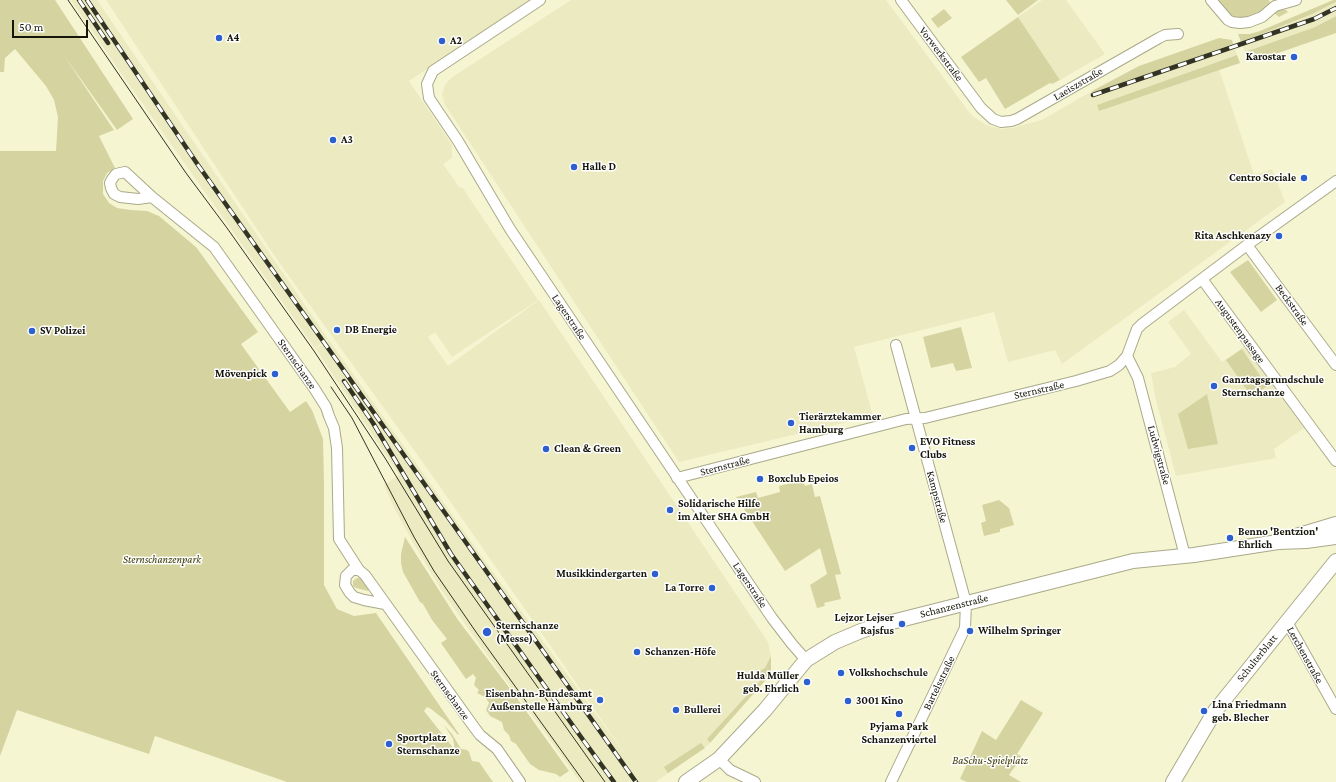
<!DOCTYPE html>
<meta charset="utf-8">
<style>
body{margin:0}
#map{position:relative;width:1336px;height:782px;overflow:hidden;background:#f5f5d2;font-family:"Crimson Pro",serif}
canvas{display:block}
.scale{position:absolute;left:12px;top:20px;width:76px;height:18px;box-sizing:border-box;border:2px solid #151509;border-top:0;padding-left:5px;font-size:12px;line-height:14px;white-space:nowrap;color:#151509;-webkit-text-stroke:3px #fff;paint-order:stroke}
</style>
<div id="map">
<canvas width="1336" height="782"></canvas>
<div class="scale">50 m</div>
</div>
<script>
const context = document.querySelector('canvas').getContext('2d');
context.lineJoin = 'round';
function paint(path, color) { context.fillStyle = color; context.fill(path, 'evenodd'); }
const poly = rows => new Path2D(rows.map(r => 'M' + r).join(''));
function strokePath(path, color, width, dash) { context.strokeStyle = color; context.lineWidth = width; context.lineCap = dash ? 'butt' : 'round'; context.setLineDash(dash || []); context.stroke(path); }
function write(font, color, halo, rows, align = 'center') {
  context.font = font + ' "Crimson Pro",serif'; context.lineWidth = 3; context.setLineDash([]); context.textBaseline = 'middle'; context.strokeStyle = halo; context.fillStyle = color; for (const [text, x, y, turn = 0] of rows) {
    context.save(); context.translate(x, y); context.rotate((+turn || 0) * Math.PI / 180); context.textAlign = isNaN(turn) ? turn : align; if (halo) context.strokeText(text, 0, 0); context.fillText(text, 0, 0); context.restore();
  }
}
paint(poly([
 [71,0,97,0,328,339,315,348,123,76],
 [106,0,529,0,409,81,452,145,452,158,443,164,460,188,462,187,538,300,452,357,435,332,428,337,448,366,539,300,768,642,771,656,771,674,708,745,656,782,580,782,543,730,482,648,442,591,415,546,394,508,384,485,399,475,316,349,329,340,482,557,631,762,429,471,276,258],
 [571,0,886,0,969,112,974,117,986,125,1001,129,1012,128,1042,120,1092,91,1093,94,1233,44,1237,55,1097,105,1099,110,1219,69,1254,175,1272,169,1285,202,1062,364,1055,350,1008,362,994,312,854,347,873,416,679,462,445,105,442,94,445,85,451,78],
 [1042,0,1066,0,1105,54,1060,80,1018,17],
 [1336,2,1336,16,1315,27,1245,52,1241,42,1310,15],
 [1184,310,1222,362,1245,346,1304,428,1274,449,1276,458,1176,476,1156,400,1151,373,1175,367,1191,354,1168,322]
]), '#ebeac0');
paint(poly([
 [0,0,55,0,133,119,117,130,63,54,114,130,99,136,115,168,107,173,103,181,103,194,109,203,117,208,131,210,147,211,159,216,196,247,258,332,241,344,243,347,290,412,306,401,312,410,323,439,324,482,324,585,337,609,354,616,376,613,459,734,458,735,445,720,431,709,427,707,424,711,455,750,453,739,444,725,452,734,461,749,467,750,469,752,472,761,479,762,493,782,287,782,155,736,149,754,17,710,0,756,0,151,56,151,58,117,54,100,46,86,15,49,5,58,4,72,0,72],
 [1006,0,1038,0,1018,15],
 [1215,0,1269,0,1270,4,1259,14,1251,18,1239,19,1226,15],
 [1333,0,1336,0,1336,2,1310,15,1241,42,1238,34,1250,34,1260,31],
 [944,9,952,18,938,28,931,19],
 [1281,9,1286,10,1288,12,1279,17,1273,12],
 [1336,16,1336,33,1252,62,1248,60,1245,52,1315,27],
 [1018,17,1060,80,1052,84,1050,83,1005,109,986,78,979,82,961,57],
 [1219,38,1232,40,1233,44,1093,94,1092,91,1139,66],
 [1237,55,1240,63,1099,111,1097,105],
 [1248,260,1277,300,1261,312,1230,272],
 [961,327,972,368,956,371,953,363,931,368,923,337],
 [1242,349,1267,386,1252,397,1226,360],
 [1207,394,1218,444,1188,449,1178,414],
 [803,480,805,486,812,484,815,497,820,496,841,574,835,575,841,599,824,603,825,606,817,608,810,585,827,574,820,548,785,571,736,497,756,492,758,498,780,492,779,486],
 [999,500,1009,508,1014,525,1000,529,1000,532,984,536,981,523,986,521,982,505],
 [405,537,458,620,511,690,569,771,560,777,556,774,539,770,530,764,516,744,511,741,509,735,504,730,502,722,490,716,486,710,489,703,485,697,477,693,479,690,474,685,476,678,473,674,466,679,441,643,447,639,432,620,423,604,420,602,403,572,401,563,401,554],
 [357,578,361,578,369,589,368,591,356,588,353,586,353,581],
 [771,656,771,674,710,743,707,739,761,680,756,673,765,668],
 [1021,700,1043,713,1017,754,1022,757,1009,775,1021,782,967,782,960,779,982,731,996,740],
 [701,743,705,748,668,773,664,767]
]), '#d5d4a0');
const street = poly([
 [540,0,433,71,427,84,429,98,458,141,510,229,772,618,792,644,806,660],
 [901,0,981,108,993,119,1001,122,1011,121,1017,119,1159,38,1165,35,1178,34],
 [1211,0,1228,20,1232,22,1240,23,1249,22,1262,17,1275,6,1296,0],
 [152,197,138,199,120,197,114,194,111,188,110,183,112,179,116,174,125,172,152,197,214,247,314,388,326,407,329,416,334,428,337,448,339,539,359,570,365,575,474,727,480,735,497,749,520,782],
 [1247,245,1336,365],
 [1202,279,1336,461],
 [1127,356,1138,378,1185,556],
 [677,478,906,419,925,418,1076,381,1110,371,1119,365,1127,356,1137,329,1142,324,1247,245,1336,181],
 [359,570,352,570,346,576,345,585,350,593,354,597,364,600,385,604],
 [1287,622,1336,709],
 [719,759,730,770,755,782],
 [891,782,965,628,966,603,896,345]
]);
const secondary = poly([
 [1296,536,1336,524],
 [686,782,719,759,765,710,806,660,835,642,861,631,876,626,1133,561,1194,555,1278,542,1306,541,1336,537],
 [1173,782,1215,711,1336,561]
]);
strokePath(street, '#aaa989', 12);
strokePath(secondary, '#aaa989', 16);
strokePath(street, '#fff', 10);
strokePath(secondary, '#fff', 14);
strokePath(poly([
 [68,0,186,173,227,228,314,351,385,458,448,561,605,782],
 [331,387,352,418,414,537,434,571,476,632,584,782]
]), '#333324', 1);
const rail = poly([
 [79,0,108,43],
 [87,0,198,165,636,782],
 [1093,95,1314,19,1336,8],
 [344,381,373,423,451,554,581,737,614,782]
]);
strokePath(rail, '#333324', 4.5);
strokePath(rail, '#fff', 3, [9]);
for (const [x, y, r, color] of [
 [219,38,4,"#2d5fce"],
 [442,41,4,"#2d5fce"],
 [1294,57,4,"#2d5fce"],
 [333,140,4,"#2d5fce"],
 [574,167,4,"#2d5fce"],
 [1304,178,4,"#2d5fce"],
 [1279,236,4,"#2d5fce"],
 [337,330,4,"#2d5fce"],
 [32,331,4,"#2d5fce"],
 [275,374,4,"#2d5fce"],
 [1214,386,4,"#2d5fce"],
 [791,423,4,"#2d5fce"],
 [912,448,4,"#2d5fce"],
 [546,449,4,"#2d5fce"],
 [760,479,4,"#2d5fce"],
 [670,510,4,"#2d5fce"],
 [1230,538,4,"#2d5fce"],
 [655,574,4,"#2d5fce"],
 [712,588,4,"#2d5fce"],
 [902,624,4,"#2d5fce"],
 [970,631,4,"#2d5fce"],
 [487,632,5,"#2d5fce"],
 [637,652,4,"#2d5fce"],
 [841,673,4,"#2d5fce"],
 [807,682,4,"#2d5fce"],
 [600,700,4,"#2d5fce"],
 [848,701,4,"#2d5fce"],
 [676,710,4,"#2d5fce"],
 [1204,711,4,"#2d5fce"],
 [899,714,4,"#2d5fce"],
 [389,744,4,"#2d5fce"]
]) { const dot = new Path2D(); dot.arc(x, y, r, 0, 2 * Math.PI); context.fillStyle = color; context.fill(dot); strokePath(dot, '#fff', 1.5); }
write('bold 11px', '#151509', '#fff', [
 ["A4",227,38],
 ["A2",450,41],
 ["Karostar",1286,57,"right"],
 ["A3",341,140],
 ["Halle D",582,167],
 ["Centro Sociale",1296,178,"right"],
 ["Rita Aschkenazy",1271,236,"right"],
 ["DB Energie",345,330],
 ["SV Polizei",40,331],
 ["Mövenpick",267,374,"right"],
 ["Ganztagsgrundschule",1222,380],
 ["Sternschanze",1222,393],
 ["Tierärztekammer",799,417],
 ["Hamburg",799,430],
 ["EVO Fitness",920,442],
 ["Clubs",920,455],
 ["Clean & Green",554,449],
 ["Boxclub Epeios",768,479],
 ["Solidarische Hilfe",678,504],
 ["im Alter SHA GmbH",678,517],
 ["Benno 'Bentzion'",1238,532],
 ["Ehrlich",1238,545],
 ["Musikkindergarten",647,574,"right"],
 ["La Torre",704,588,"right"],
 ["Lejzor Lejser",894,618,"right"],
 ["Rajsfus",894,631,"right"],
 ["Sternschanze",496,626],
 ["(Messe)",496,639],
 ["Wilhelm Springer",978,631],
 ["Schanzen-Höfe",645,652],
 ["Volkshochschule",849,673],
 ["Hulda Müller",799,676,"right"],
 ["geb. Ehrlich",799,689,"right"],
 ["Eisenbahn-Bundesamt",592,694,"right"],
 ["Außenstelle Hamburg",592,707,"right"],
 ["3001 Kino",856,701],
 ["Lina Friedmann",1212,705],
 ["geb. Blecher",1212,718],
 ["Bullerei",684,710],
 ["Pyjama Park",899,727,"center"],
 ["Schanzenviertel",899,740,"center"],
 ["Sportplatz",397,738],
 ["Sternschanze",397,751]
], 'left');
write('11px', '#151509', '#fff', [
 ["Vorwerkstraße",941,54,53],
 ["Laeiszstraße",1078,84,-30],
 ["Beckstraße",1292,305,54],
 ["Lagerstraße",569,317,56],
 ["Augustenpassage",1240,331,54],
 ["Sternschanze",297,364,55],
 ["Sternstraße",1039,390,-13],
 ["Ludwigstraße",1159,455,75],
 ["Sternstraße",725,466,-15],
 ["Kampstraße",937,497,75],
 ["Lagerstraße",750,585,56],
 ["Schanzenstraße",954,606,-14],
 ["Lerchenstraße",1305,655,61],
 ["Schulterblatt",1257,658,-51],
 ["Bartelsstraße",939,683,-64],
 ["Sternschanze",450,695,54]
]);
write('italic 11px', '#3b3804', '#fff', [
 ["Sternschanzenpark",162,560],
 ["BaSchu-Spielplatz",990,761]
]);
</script>
